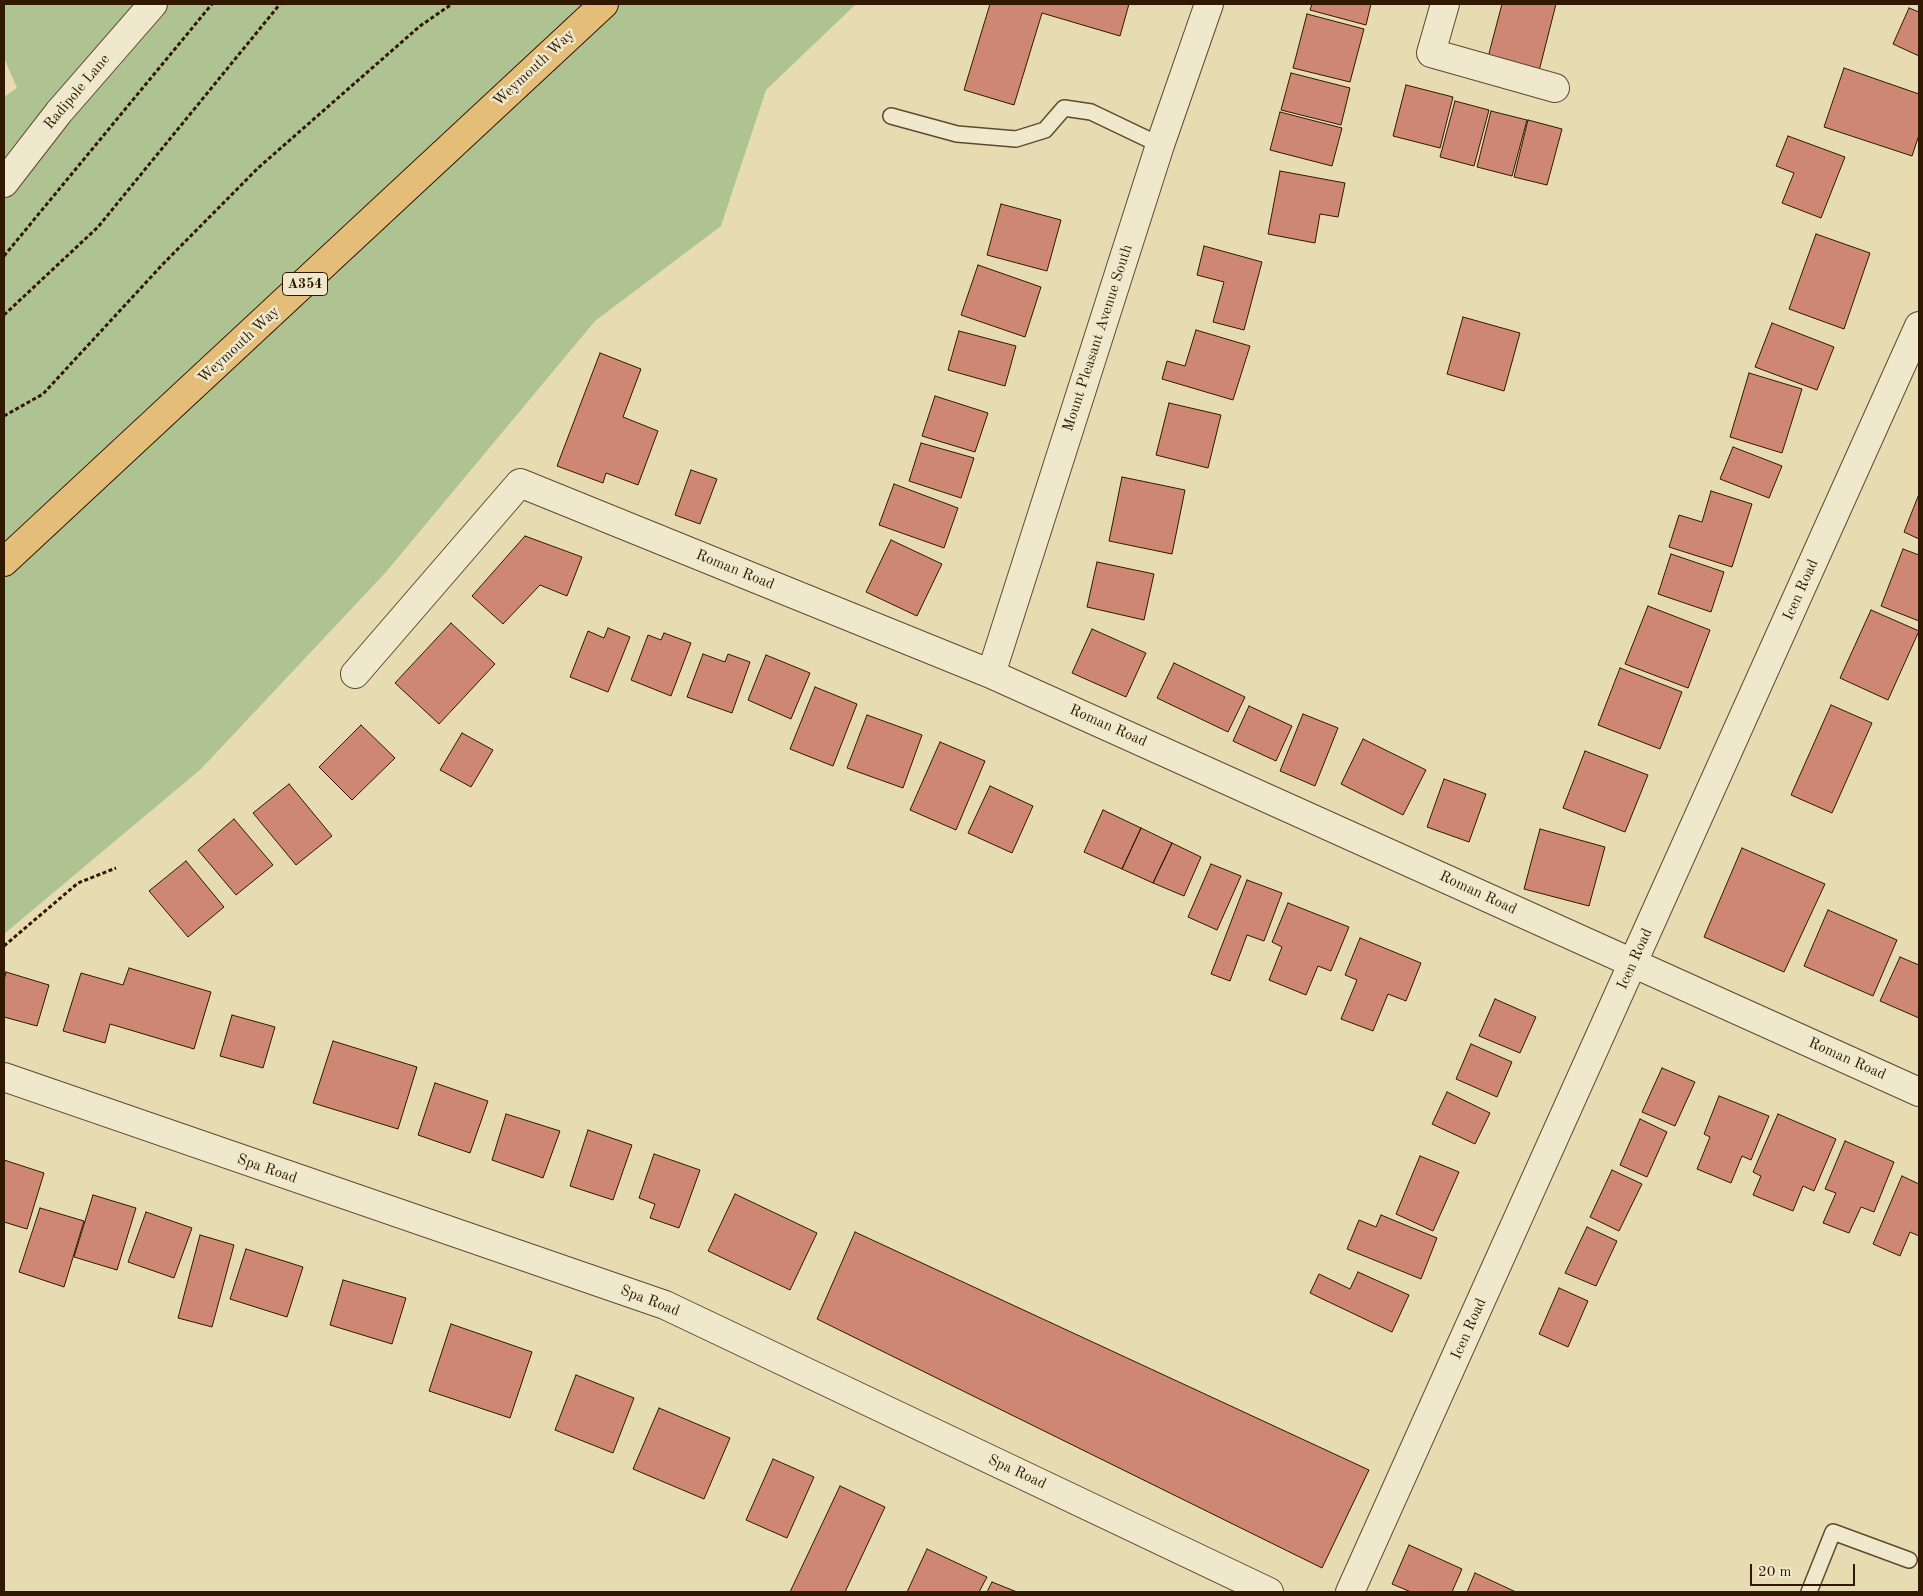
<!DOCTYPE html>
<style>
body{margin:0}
#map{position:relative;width:1923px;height:1596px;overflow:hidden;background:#e7dcb1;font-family:"Old Standard TT",serif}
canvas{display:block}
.frame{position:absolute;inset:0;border:5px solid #301801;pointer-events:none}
.scale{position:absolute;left:1750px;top:1564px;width:105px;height:22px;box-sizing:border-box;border:2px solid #301801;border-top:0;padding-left:6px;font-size:15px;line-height:18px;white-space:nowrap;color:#301801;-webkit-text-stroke:4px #efe8cc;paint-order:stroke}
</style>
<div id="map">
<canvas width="1923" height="1596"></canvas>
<div class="frame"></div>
<div class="scale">20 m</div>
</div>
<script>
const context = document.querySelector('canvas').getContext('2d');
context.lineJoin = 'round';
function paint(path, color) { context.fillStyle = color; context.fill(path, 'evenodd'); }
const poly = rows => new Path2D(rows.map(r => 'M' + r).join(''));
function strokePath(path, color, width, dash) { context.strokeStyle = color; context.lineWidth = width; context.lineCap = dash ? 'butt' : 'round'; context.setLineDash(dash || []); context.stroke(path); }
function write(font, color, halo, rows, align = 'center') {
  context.font = font + ' "Old Standard TT",serif'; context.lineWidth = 5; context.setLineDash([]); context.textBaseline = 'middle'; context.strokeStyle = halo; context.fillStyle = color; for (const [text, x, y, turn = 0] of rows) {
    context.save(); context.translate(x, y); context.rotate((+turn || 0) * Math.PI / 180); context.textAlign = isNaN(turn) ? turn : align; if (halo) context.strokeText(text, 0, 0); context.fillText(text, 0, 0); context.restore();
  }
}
paint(poly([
 [4,4,856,4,766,90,721,226,595,321,386,572,201,769,4,934,4,97,17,88,4,58]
]), '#afc291');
const building = poly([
 [990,4,1129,4,1120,36,1042,13,1014,105,964,90,990,4],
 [1312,4,1371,4,1366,25,1310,10,1312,4],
 [1502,4,1556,4,1538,75,1487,61,1502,4],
 [1909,8,1919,12,1919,56,1893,44,1909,8],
 [1307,14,1364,29,1350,82,1293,68,1307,14],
 [1844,68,1919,94,1919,135,1912,156,1824,127,1844,68],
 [1291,73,1350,88,1341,125,1281,110,1291,73],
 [1406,85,1453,97,1440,148,1393,136,1406,85],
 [1455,101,1489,110,1474,166,1440,157,1455,101],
 [1491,111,1527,120,1512,176,1477,167,1491,111],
 [1280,112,1342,128,1332,166,1270,150,1280,112],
 [1528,120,1562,129,1547,185,1514,177,1528,120],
 [1788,136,1845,157,1821,218,1782,203,1794,173,1776,166,1788,136],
 [1280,171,1345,183,1338,217,1320,214,1315,243,1268,234,1280,171],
 [1001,204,1061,220,1047,271,987,255,1001,204],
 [1816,234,1870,253,1844,329,1789,309,1816,234],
 [1204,246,1262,262,1244,330,1213,322,1224,282,1197,275,1204,246],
 [978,265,1041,287,1025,337,961,315,978,265],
 [1463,317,1520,333,1504,391,1447,374,1463,317],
 [1772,323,1834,347,1817,390,1755,367,1772,323],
 [1196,330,1250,346,1233,400,1162,379,1167,361,1185,366,1196,330],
 [959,331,1016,346,1005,386,948,370,959,331],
 [600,353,641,369,623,417,658,431,638,485,606,473,603,483,557,466,600,353],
 [1749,373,1802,389,1782,453,1730,437,1749,373],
 [935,396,988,413,975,452,922,436,935,396],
 [1169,403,1221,415,1208,468,1156,455,1169,403],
 [921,443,974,458,961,498,909,481,921,443],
 [1733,447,1782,466,1769,498,1720,479,1733,447],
 [691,470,717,479,700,524,675,515,691,470],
 [1122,477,1185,490,1172,554,1109,541,1122,477],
 [894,484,958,508,944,548,879,525,894,484],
 [1711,491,1752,504,1732,567,1669,547,1679,515,1702,522,1711,491],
 [1919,494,1919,539,1904,532,1919,494],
 [525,536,582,557,567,596,540,585,503,624,472,596,525,536],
 [891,540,942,564,917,616,866,592,891,540],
 [1903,549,1919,555,1919,621,1881,606,1903,549],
 [1671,554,1724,572,1711,612,1658,594,1671,554],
 [1097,562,1154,574,1144,620,1087,607,1097,562],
 [1648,606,1710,630,1688,688,1625,664,1648,606],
 [1871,610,1919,631,1888,700,1840,678,1871,610],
 [451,623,495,664,439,724,395,683,451,623],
 [608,628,630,637,608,692,570,677,588,631,604,638,608,628],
 [1092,629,1146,653,1126,697,1072,673,1092,629],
 [664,633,691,643,671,696,631,680,648,635,661,640,664,633],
 [703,654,725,662,728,654,750,662,732,713,687,697,703,654],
 [766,655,810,673,791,719,748,700,766,655],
 [1174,663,1245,697,1228,732,1157,698,1174,663],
 [1620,668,1682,692,1660,749,1598,725,1620,668],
 [815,687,857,704,833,766,790,749,815,687],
 [1831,705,1872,723,1832,813,1791,795,1831,705],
 [1249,706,1292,726,1276,761,1233,741,1249,706],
 [1303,714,1338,728,1315,786,1280,771,1303,714],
 [867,715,922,735,903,788,847,768,867,715],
 [361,725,395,758,352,800,319,767,361,725],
 [462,733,493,750,471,787,440,770,462,733],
 [1363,739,1426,770,1403,815,1341,784,1363,739],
 [940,742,985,761,956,830,910,810,940,742],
 [1585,751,1648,775,1625,832,1563,808,1585,751],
 [1444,779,1486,794,1469,842,1427,827,1444,779],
 [289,784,332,836,296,865,253,813,289,784],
 [990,786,1033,806,1012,853,968,833,990,786],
 [1103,810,1141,828,1122,869,1084,852,1103,810],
 [234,819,273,865,236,895,198,850,234,819],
 [1141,828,1172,843,1153,883,1122,869,1141,828],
 [1540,829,1605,847,1589,906,1524,889,1540,829],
 [1172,843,1201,857,1184,896,1153,883,1172,843],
 [1742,848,1825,884,1784,972,1704,937,1742,848],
 [186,861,224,907,188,937,149,891,186,861],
 [1211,864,1241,876,1217,930,1188,917,1211,864],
 [1247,880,1282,893,1264,941,1247,935,1230,981,1211,974,1247,880],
 [1288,903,1349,927,1331,971,1318,966,1306,995,1269,980,1282,947,1272,942,1288,903],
 [1828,910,1897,940,1873,996,1804,966,1828,910],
 [1360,938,1421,963,1406,1001,1388,994,1373,1031,1341,1019,1357,980,1345,975,1360,938],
 [1900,957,1919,965,1919,1018,1880,1001,1900,957],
 [129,968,211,992,194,1049,110,1024,105,1043,63,1031,81,973,123,985,129,968],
 [6,972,49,985,37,1026,4,1017,4,980,6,972],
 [1495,999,1536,1017,1520,1053,1479,1036,1495,999],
 [232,1015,275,1027,263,1068,220,1056,232,1015],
 [333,1041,417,1067,398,1129,313,1103,333,1041],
 [1471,1044,1512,1062,1497,1097,1456,1079,1471,1044],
 [1662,1068,1695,1082,1675,1126,1642,1112,1662,1068],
 [435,1083,488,1101,470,1153,418,1135,435,1083],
 [1447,1092,1490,1113,1475,1144,1432,1124,1447,1092],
 [1719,1096,1769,1116,1751,1160,1742,1156,1731,1183,1697,1169,1710,1137,1704,1134,1719,1096],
 [506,1114,560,1131,543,1178,492,1160,506,1114],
 [1778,1114,1836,1139,1814,1191,1803,1186,1793,1211,1753,1195,1761,1176,1753,1172,1778,1114],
 [1640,1119,1667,1132,1647,1177,1620,1165,1640,1119],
 [588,1130,632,1145,613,1200,570,1186,588,1130],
 [1845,1141,1894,1162,1874,1212,1861,1207,1849,1233,1823,1223,1836,1193,1825,1189,1845,1141],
 [654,1154,700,1170,679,1228,650,1218,655,1204,639,1198,654,1154],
 [1420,1156,1459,1172,1433,1231,1396,1214,1420,1156],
 [4,1160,44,1173,27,1229,4,1222,4,1160],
 [1612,1170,1642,1184,1619,1231,1590,1217,1612,1170],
 [1902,1176,1919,1184,1919,1236,1910,1232,1900,1256,1873,1244,1902,1176],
 [735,1194,817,1233,790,1290,708,1251,735,1194],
 [93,1195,136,1208,117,1270,74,1257,93,1195],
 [40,1208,84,1221,64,1287,19,1272,40,1208],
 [146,1212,192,1228,174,1278,128,1262,146,1212],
 [1381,1215,1437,1238,1421,1279,1347,1249,1359,1220,1376,1227,1381,1215],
 [1587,1227,1617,1241,1596,1286,1565,1273,1587,1227],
 [855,1232,1369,1470,1322,1568,817,1319,855,1232],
 [200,1235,234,1245,212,1327,178,1318,200,1235],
 [246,1249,303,1267,287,1317,230,1299,246,1249],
 [1358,1272,1409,1295,1392,1332,1310,1293,1319,1274,1350,1289,1358,1272],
 [343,1280,406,1298,392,1344,330,1325,343,1280],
 [1559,1288,1588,1301,1568,1347,1539,1334,1559,1288],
 [451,1324,532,1352,510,1418,429,1391,451,1324],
 [576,1375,634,1398,613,1453,555,1430,576,1375],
 [659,1408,730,1438,704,1499,633,1469,659,1408],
 [773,1459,814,1477,787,1538,746,1520,773,1459],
 [840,1486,885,1507,845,1592,790,1592,840,1486],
 [1409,1545,1462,1569,1452,1592,1411,1592,1392,1584,1409,1545],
 [927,1549,987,1577,979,1592,907,1592,927,1549],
 [1475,1573,1516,1592,1467,1592,1475,1573],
 [992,1582,1017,1592,987,1592,992,1582]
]);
paint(building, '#ce8774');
strokePath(building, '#301801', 1);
const service = poly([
 [891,116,957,134,1016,139,1045,130,1064,108,1091,112,1160,145],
 [1809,1592,1833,1532,1909,1560]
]);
const minor = poly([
 [1445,4,1431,53,1555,88],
 [355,674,520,483,991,674,1919,1092],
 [991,674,1160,145,1209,4],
 [1350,1592,1919,326]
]);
const tertiary = poly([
 [4,183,59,112,153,4],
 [4,1077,665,1305,1269,1592]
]);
const trunk = poly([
 [4,562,604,4]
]);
strokePath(service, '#5e492d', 18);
strokePath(minor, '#5e492d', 30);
strokePath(tertiary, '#5e492d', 30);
strokePath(trunk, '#301801', 30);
strokePath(poly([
 [4,256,212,4],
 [4,315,98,227,280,4],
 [4,416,43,394,163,264,258,168,420,26,452,4],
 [4,946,78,883,116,868]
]), '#301801', 3, [4, 2.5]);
strokePath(service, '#efe8cc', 15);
strokePath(minor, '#efe8cc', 28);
strokePath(tertiary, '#efe8cc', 28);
strokePath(trunk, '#e4be78', 28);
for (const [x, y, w] of [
 [305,284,45]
]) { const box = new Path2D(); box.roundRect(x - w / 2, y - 11.5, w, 23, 4); context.fillStyle = '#efe8cc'; context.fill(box); strokePath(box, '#301801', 1); }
write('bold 14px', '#301801', null, [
 ["A354",305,284]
]);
write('15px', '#301801', '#efe8cc', [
 ["Weymouth Way",534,68,-43],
 ["Radipole Lane",77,92,-50],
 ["Mount Pleasant Avenue South",1098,338,-72],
 ["Weymouth Way",239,345,-43],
 ["Roman Road",735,570,22],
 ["Icen Road",1801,590,-66],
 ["Roman Road",1108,726,24],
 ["Roman Road",1478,893,25],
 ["Icen Road",1635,959,-66],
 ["Roman Road",1847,1059,24],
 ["Spa Road",267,1169,19],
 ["Spa Road",650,1301,21],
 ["Icen Road",1469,1329,-66],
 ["Spa Road",1017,1472,25]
]);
</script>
